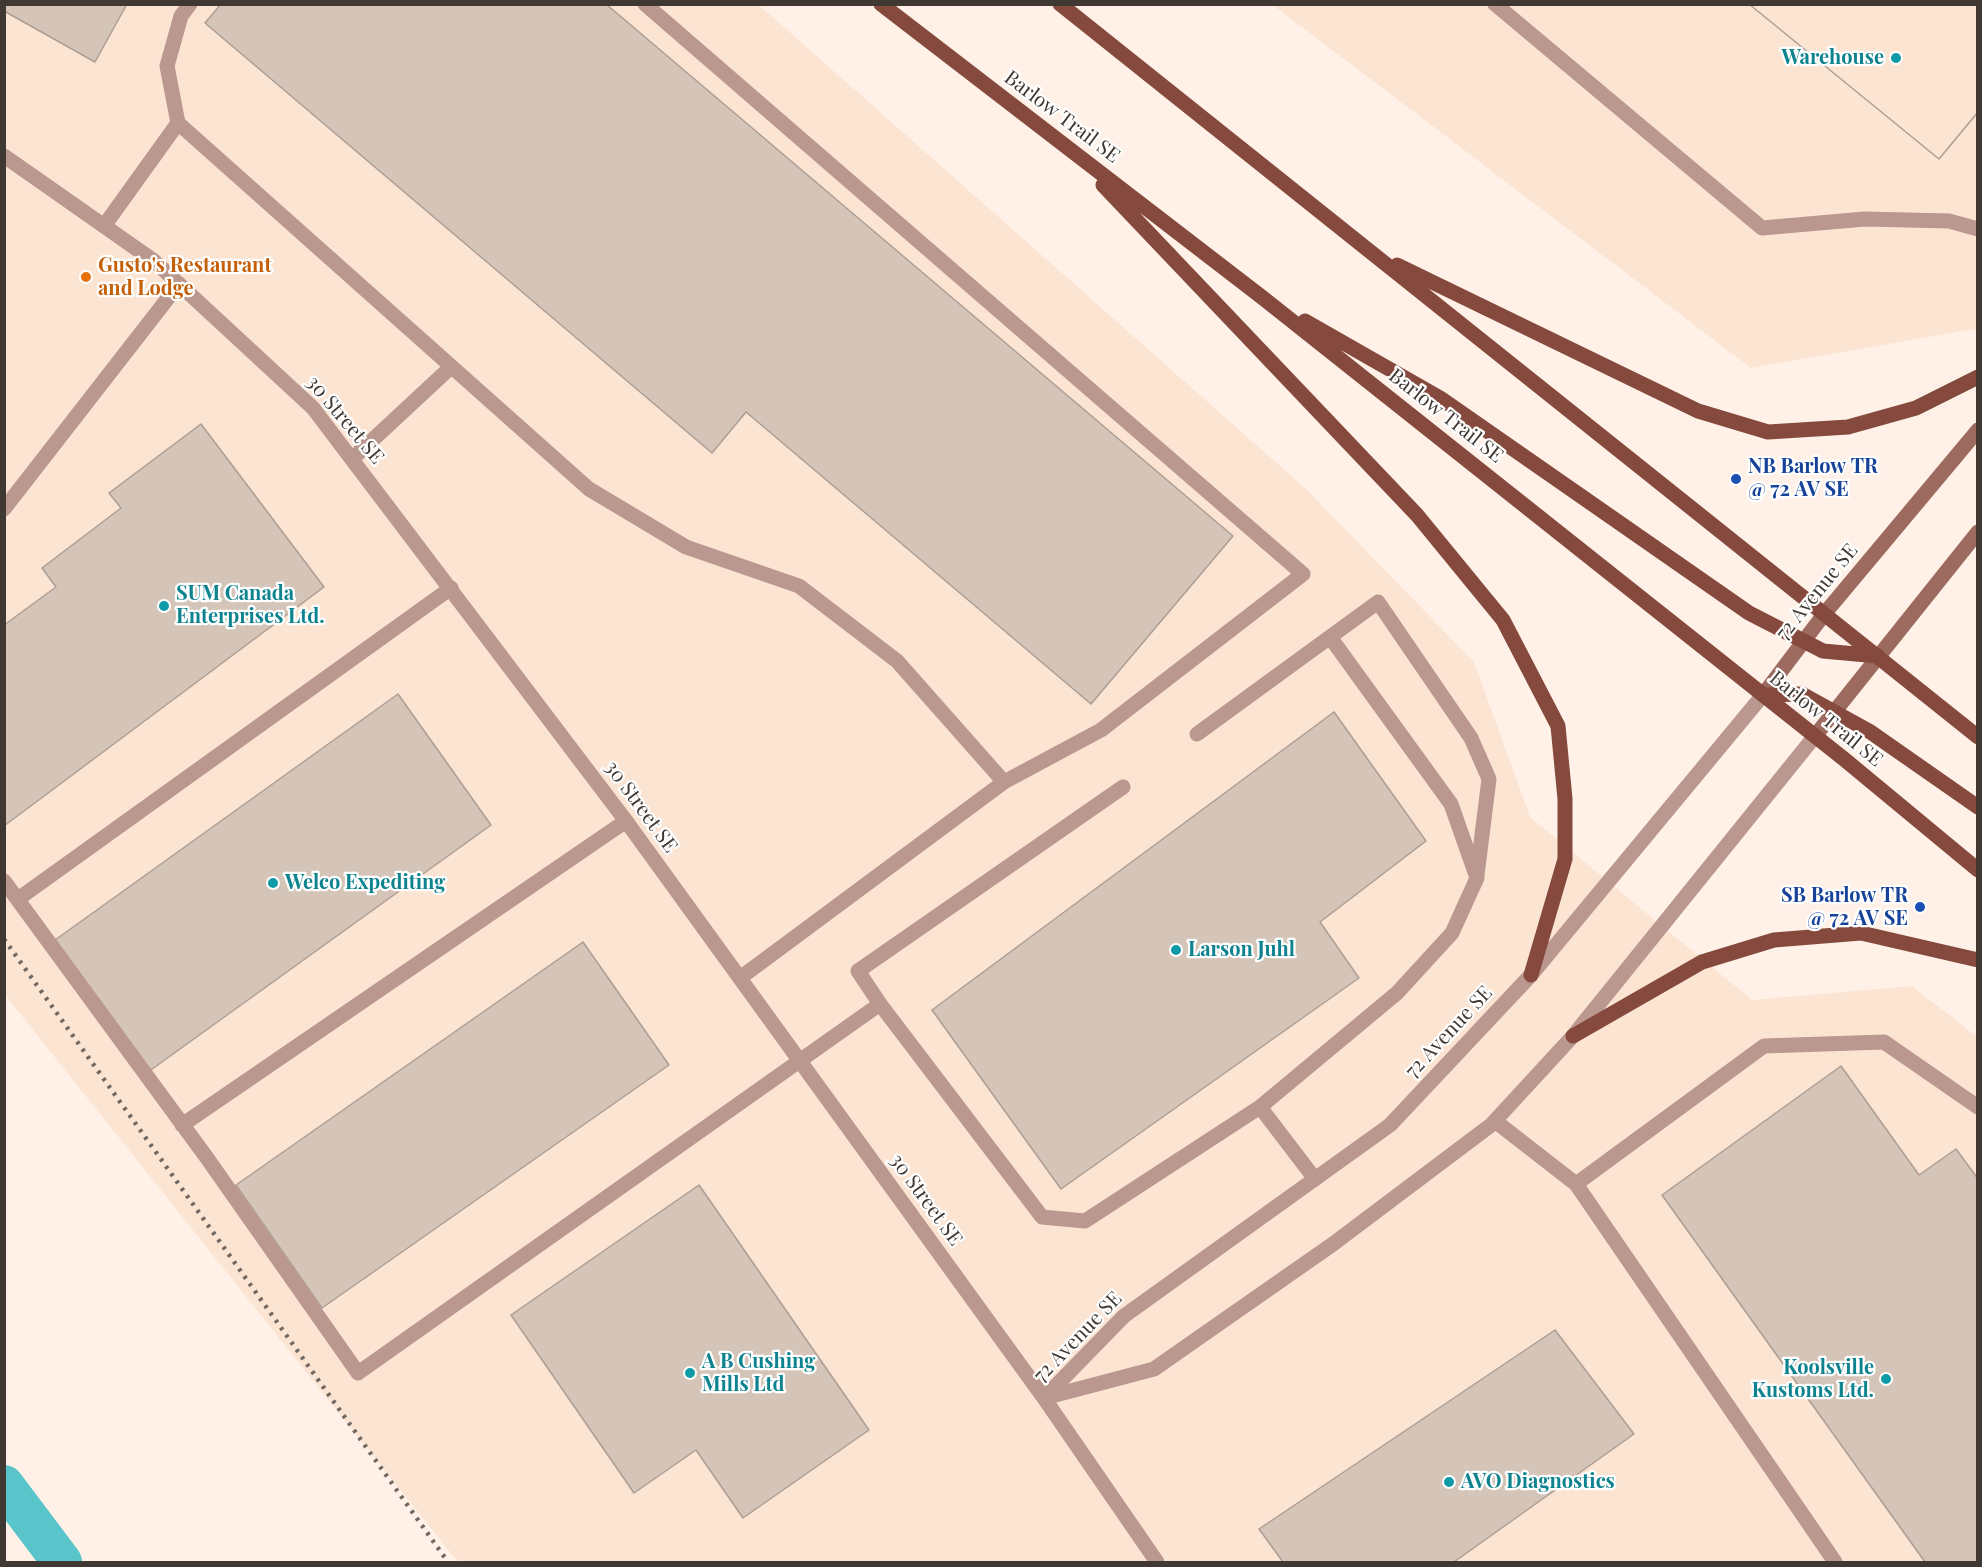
<!DOCTYPE html>
<style>
body{margin:0}
#map{position:relative;width:1982px;height:1567px;overflow:hidden;background:#fff1e7;font-family:"Playfair Display",serif}
canvas{display:block}
.frame{position:absolute;inset:0;border:6px solid #3f3833;pointer-events:none}
</style>
<div id="map">
<canvas width="1982" height="1567"></canvas>
<div class="frame"></div>
</div>
<script>
const context = document.querySelector('canvas').getContext('2d');
context.lineJoin = 'round';
function paint(path, color) { context.fillStyle = color; context.fill(path, 'evenodd'); }
const poly = rows => new Path2D(rows.map(r => 'M' + r).join(''));
function strokePath(path, color, width, dash) { context.strokeStyle = color; context.lineWidth = width; context.lineCap = dash ? 'butt' : 'round'; context.setLineDash(dash || []); context.stroke(path); }
function write(font, color, halo, rows, align = 'center') {
  context.font = font + ' "Playfair Display",serif'; context.lineWidth = 4.5; context.setLineDash([]); context.textBaseline = 'middle'; context.strokeStyle = halo; context.fillStyle = color; for (const [text, x, y, turn = 0] of rows) {
    context.save(); context.translate(x, y); context.rotate((+turn || 0) * Math.PI / 180); context.textAlign = isNaN(turn) ? turn : align; if (halo) context.strokeText(text, 0, 0); context.fillText(text, 0, 0); context.restore();
  }
}
paint(poly([
 [4,5,759,5,1306,489,1474,662,1530,817,1752,1000,1912,986,1977,1037,1977,1562,458,1562,5,995],
 [1273,5,1977,5,1977,333,1974,329,1751,368]
]), '#fce4d3');
strokePath(poly([
 [4,1485,62,1562]
]), '#59c4c9', 40);
const building = poly([
 [4,4,127,4,95,62,4,11,4,4],
 [221,4,606,4,1233,536,1091,704,746,412,712,453,205,23,221,4],
 [1749,4,1978,4,1978,112,1939,159,1749,4],
 [1749,4,1978,4,1978,112,1939,159,1749,4],
 [201,424,324,587,4,826,4,625,56,587,42,568,121,508,109,493,201,424],
 [398,694,491,825,148,1072,55,940,398,694],
 [1334,712,1426,841,1320,922,1359,978,1061,1189,932,1010,1334,712],
 [583,942,669,1065,322,1308,236,1185,583,942],
 [1841,1066,1919,1175,1956,1149,1978,1179,1978,1562,1925,1562,1662,1195,1841,1066],
 [699,1185,869,1430,743,1518,696,1450,634,1493,511,1315,699,1185],
 [1555,1330,1634,1434,1454,1562,1283,1562,1259,1529,1555,1330]
]);
paint(building, '#d5c5b8');
strokePath(building, '#ad9d92', 1.5);
strokePath(poly([
 [645,4,1303,574,1101,730,1004,782],
 [1495,4,1762,228,1865,219,1949,221,1978,229],
 [178,123,167,66,181,16,190,4],
 [104,226,178,123,589,489,686,547,799,586,897,661,1004,782,740,978],
 [352,459,451,367],
 [4,509,179,284],
 [1330,637,1378,602,1471,738,1489,779,1477,875],
 [1197,734,1330,637,1451,804,1477,878,1452,933,1397,993,1260,1107,1315,1179],
 [4,881,207,1158,358,1373,880,1004,1042,1217,1085,1221,1260,1107],
 [18,899,451,588],
 [880,1004,858,971,1123,787],
 [1495,1121,1576,1184],
 [182,1125,626,821],
 [1835,1562,1576,1184,1764,1046,1884,1042,1978,1107]
]), '#ba978f', 15);
strokePath(poly([
 [4,156,154,261,313,408,626,821,1044,1398,1157,1562],
 [1044,1398,1154,1369,1333,1244,1491,1125,1573,1036,1815,736],
 [1044,1398,1124,1316,1390,1125,1531,975,1763,695]
]), '#ba978f', 15);
strokePath(poly([
 [1763,695,1825,613,1978,430],
 [1815,736,1978,532]
]), '#9c6a5f', 15);
strokePath(poly([
 [881,4,1263,298,1844,759,1978,870],
 [1060,4,1978,737],
 [1103,185,1417,515,1503,620,1558,726,1565,799,1565,859,1531,975],
 [1397,265,1698,411,1768,432,1848,427,1916,408,1978,377],
 [1305,321,1440,398,1749,613,1823,651,1878,656],
 [1763,695,1802,694,1869,731,1978,807],
 [1573,1036,1702,962,1774,940,1861,933,1978,960]
]), '#854a3d', 15);
strokePath(poly([
 [4,939,448,1562]
]), '#716862', 4.5, [3, 6]);
for (const [x, y, r, color] of [
 [1896,58,6,"#0f9aa8"],
 [86,277,6,"#e8710a"],
 [1736,479,6,"#1a4fb4"],
 [164,606,6,"#0f9aa8"],
 [273,883,6,"#0f9aa8"],
 [1920,907,6,"#1a4fb4"],
 [1176,950,6,"#0f9aa8"],
 [690,1373,6,"#0f9aa8"],
 [1886,1379,6,"#0f9aa8"],
 [1449,1482,6,"#0f9aa8"]
]) { const dot = new Path2D(); dot.arc(x, y, r, 0, 2 * Math.PI); context.fillStyle = color; context.fill(dot); strokePath(dot, '#fff', 2); }
write('bold 20px', '#0d838f', '#fff', [
 ["Warehouse",1884,58,"right"],
 ["SUM Canada",176,594],
 ["Enterprises Ltd.",176,617],
 ["Welco Expediting",285,883],
 ["Larson Juhl",1188,950],
 ["A B Cushing",702,1362],
 ["Mills Ltd",702,1385],
 ["Koolsville",1874,1368,"right"],
 ["Kustoms Ltd.",1874,1391,"right"],
 ["AVO Diagnostics",1461,1482]
], 'left');
write('20px', '#3f3833', '#fff', [
 ["Barlow Trail SE",1062,117,37],
 ["Barlow Trail SE",1446,416,38],
 ["30 Street SE",345,420,50],
 ["72 Avenue SE",1817,592,-51],
 ["Barlow Trail SE",1826,719,39],
 ["30 Street SE",641,807,54],
 ["72 Avenue SE",1449,1032,-47],
 ["30 Street SE",926,1200,54],
 ["72 Avenue SE",1078,1337,-46]
]);
write('bold 20px', '#c56008', '#fff', [
 ["Gusto's Restaurant",98,266],
 ["and Lodge",98,289]
], 'left');
write('bold 20px', '#164399', '#fff', [
 ["NB Barlow TR",1748,467],
 ["@ 72 AV SE",1748,490],
 ["SB Barlow TR",1908,896,"right"],
 ["@ 72 AV SE",1908,919,"right"]
], 'left');
</script>
